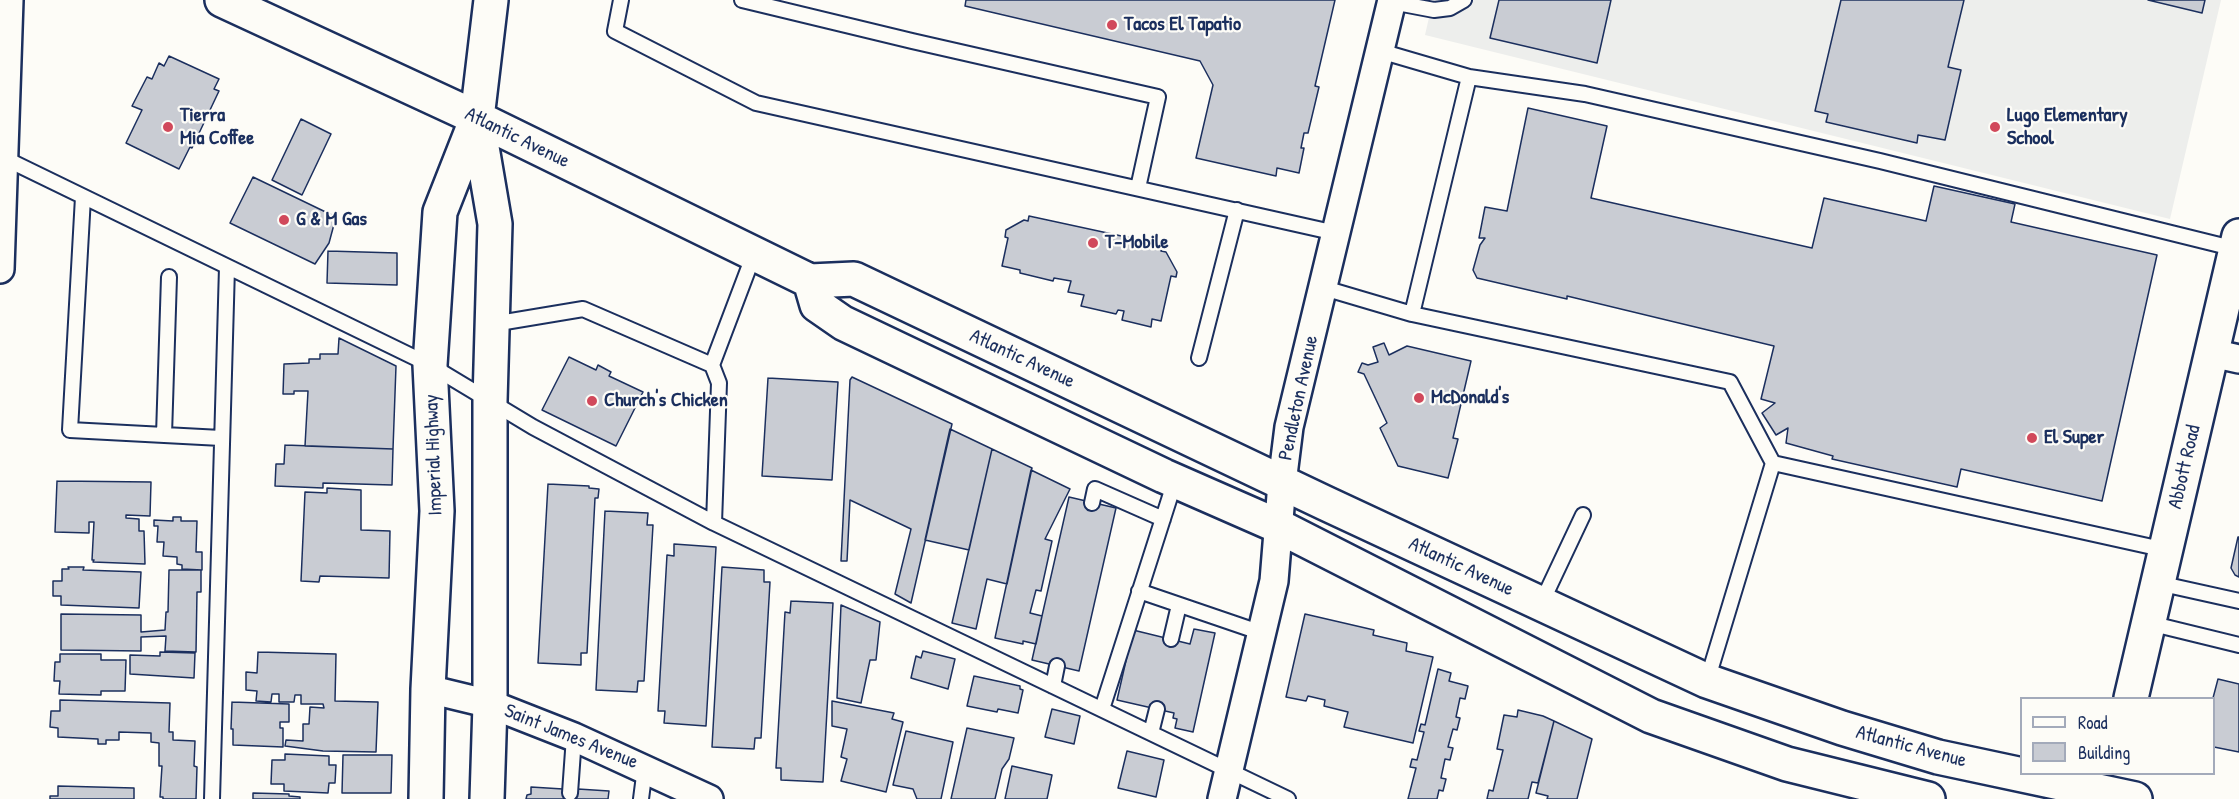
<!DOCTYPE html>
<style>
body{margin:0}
#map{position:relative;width:2239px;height:799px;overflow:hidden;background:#fdfcf7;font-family:"Patrick Hand",sans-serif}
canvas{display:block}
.legend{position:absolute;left:2020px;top:697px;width:195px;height:78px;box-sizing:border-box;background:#fdfcf7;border:2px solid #a3aaba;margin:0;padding:8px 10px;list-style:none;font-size:18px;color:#1b2f5e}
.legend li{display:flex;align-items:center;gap:12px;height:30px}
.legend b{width:30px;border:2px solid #a3aaba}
</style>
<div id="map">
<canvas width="2239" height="799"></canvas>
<ul class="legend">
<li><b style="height:8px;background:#fdfcf7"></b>Road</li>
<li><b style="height:16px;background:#c9ccd3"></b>Building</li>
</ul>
</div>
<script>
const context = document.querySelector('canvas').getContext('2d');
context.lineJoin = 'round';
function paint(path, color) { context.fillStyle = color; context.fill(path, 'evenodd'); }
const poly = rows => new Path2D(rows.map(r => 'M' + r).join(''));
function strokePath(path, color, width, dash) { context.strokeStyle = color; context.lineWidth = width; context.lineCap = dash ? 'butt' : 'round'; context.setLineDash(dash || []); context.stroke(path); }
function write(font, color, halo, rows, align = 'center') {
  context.font = font + ' "Patrick Hand",sans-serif'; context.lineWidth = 4.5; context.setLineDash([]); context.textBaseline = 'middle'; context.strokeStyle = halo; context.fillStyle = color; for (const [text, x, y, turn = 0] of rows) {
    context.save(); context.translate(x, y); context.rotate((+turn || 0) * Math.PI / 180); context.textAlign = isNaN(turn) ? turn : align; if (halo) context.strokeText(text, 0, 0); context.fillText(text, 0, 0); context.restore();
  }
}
paint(poly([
 [1433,0,2221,0,2170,219,1425,35]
]), '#edeeec');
const building = poly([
 [966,0,1335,0,1315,86,1319,87,1308,133,1304,133,1301,148,1304,148,1299,173,1277,168,1276,176,1196,158,1213,85,1200,61,965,6,966,0],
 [1499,0,1611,0,1597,63,1490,38,1499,0],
 [1841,0,1964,0,1948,67,1961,70,1945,140,1918,135,1917,143,1826,122,1828,114,1815,111,1841,0],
 [2148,0,2205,0,2202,13,2148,0],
 [169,56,219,79,214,89,219,91,192,148,190,147,179,169,126,143,142,110,132,106,147,77,152,79,159,63,164,66,169,56],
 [1528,108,1607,126,1591,198,1812,248,1824,198,1926,221,1934,186,2015,204,2011,222,2157,255,2102,501,1961,469,1957,487,1832,459,1833,456,1786,443,1788,428,1776,435,1762,413,1775,403,1761,399,1774,346,1567,296,1567,299,1477,278,1473,270,1480,245,1485,238,1479,238,1485,207,1507,211,1528,108],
 [301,119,331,134,302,195,272,180,301,119],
 [253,177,336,217,329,243,315,264,230,223,253,177],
 [1029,216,1163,245,1161,251,1166,252,1177,272,1176,277,1171,276,1161,321,1152,319,1151,327,1122,320,1124,311,1118,310,1116,314,1081,306,1084,295,1068,292,1071,281,1054,278,1053,281,1020,273,1020,270,1002,266,1008,238,1005,237,1006,230,1024,220,1028,221,1029,216],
 [328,251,397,253,397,285,327,283,328,251],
 [339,338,396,366,393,449,305,446,308,391,294,391,294,394,283,394,284,364,309,363,309,359,320,359,320,354,338,354,339,338],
 [1384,343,1389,355,1407,346,1471,361,1453,438,1458,439,1448,478,1398,466,1380,428,1387,423,1364,374,1358,372,1362,363,1368,365,1378,362,1373,347,1384,343],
 [569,357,596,370,598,365,611,372,609,376,643,392,616,446,542,410,569,357],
 [852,377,952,424,911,603,895,594,911,529,850,500,847,561,841,561,850,380,852,377],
 [768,378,838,382,832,480,762,476,768,378],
 [950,429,992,449,969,550,925,540,950,429],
 [285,445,393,449,392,485,323,483,323,488,275,486,276,464,284,464,285,445],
 [992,449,1032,468,1007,584,987,579,976,629,952,623,992,449],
 [1031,470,1070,489,1045,539,1052,541,1041,591,1036,590,1030,613,1042,616,1036,644,1023,641,1023,644,995,638,1031,470],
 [57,481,151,482,150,516,126,515,126,518,139,519,139,531,144,531,145,564,93,562,94,560,92,560,94,522,89,522,89,533,55,532,57,481],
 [548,484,589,486,589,488,599,489,598,498,595,498,587,653,581,653,581,665,538,663,548,484],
 [327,488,361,490,361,530,390,531,389,578,320,576,319,582,301,581,305,492,327,493,327,488],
 [1069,497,1116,508,1079,671,1032,660,1069,497],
 [605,511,648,513,647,525,653,525,644,681,638,681,637,692,596,690,605,511],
 [173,517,181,517,181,521,197,521,196,552,202,552,202,570,182,569,182,565,177,564,177,557,163,556,164,542,157,542,158,526,154,526,154,520,173,521,173,517],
 [2238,537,2239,537,2239,577,2235,575,2231,568,2238,537],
 [674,544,716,547,706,726,664,723,665,711,658,711,667,555,674,556,674,544],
 [68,567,84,567,83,570,141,572,139,608,61,605,61,596,53,596,53,581,62,581,62,569,69,569,68,567],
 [722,567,764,570,764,582,770,582,761,738,755,738,754,749,712,747,722,567],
 [169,570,201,570,201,592,197,592,196,652,165,651,166,636,141,637,141,651,61,650,61,614,141,615,141,632,165,630,166,612,168,612,169,570],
 [791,601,833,603,823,782,781,780,781,768,776,768,785,612,790,613,791,601],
 [841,605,880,622,876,660,870,660,861,703,837,698,841,605],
 [1305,614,1374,630,1373,635,1407,643,1406,651,1433,657,1413,743,1344,727,1348,712,1324,706,1325,700,1308,696,1306,701,1286,697,1305,614],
 [1194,629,1215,633,1193,732,1175,728,1177,719,1173,718,1174,713,1117,700,1133,630,1190,644,1194,629],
 [923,651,955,659,948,689,911,678,916,656,921,658,923,651],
 [160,652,195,653,194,678,130,674,130,655,160,656,160,652],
 [258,652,336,654,335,701,378,702,376,752,323,751,285,746,286,740,303,741,303,724,309,724,310,707,324,708,323,704,301,704,301,695,295,695,294,702,279,702,279,694,272,694,271,702,256,701,257,691,246,690,246,672,257,673,258,652],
 [60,654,101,654,101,660,126,660,125,691,101,691,101,695,59,694,60,681,54,681,55,662,60,662,60,654],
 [1438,669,1451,673,1449,681,1468,686,1465,699,1460,698,1456,717,1460,718,1457,730,1453,729,1448,747,1453,748,1450,760,1445,759,1441,778,1446,779,1443,791,1439,790,1437,799,1408,799,1416,768,1410,767,1412,759,1417,760,1424,732,1419,731,1421,724,1425,725,1438,669],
 [974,676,1020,686,1020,689,1023,690,1018,713,998,709,997,712,967,706,974,676],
 [2218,679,2239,684,2239,752,2214,747,2213,698,2218,679],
 [60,700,170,703,169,732,173,732,173,740,195,741,194,766,197,767,196,799,163,799,163,797,160,797,162,766,159,766,159,743,151,742,151,733,119,732,119,740,106,740,106,744,98,744,98,739,58,737,58,728,50,727,51,711,60,711,60,700],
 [832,701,894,713,892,719,903,722,886,792,841,781,847,759,841,757,847,729,832,726,832,701],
 [232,702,289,704,289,722,280,722,280,728,283,728,283,747,233,745,233,729,231,729,232,702],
 [1052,709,1080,716,1074,744,1045,737,1052,709],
 [1518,710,1543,716,1554,721,1538,783,1532,782,1528,799,1487,799,1489,790,1493,791,1503,750,1497,749,1504,715,1517,717,1518,710],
 [1554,721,1592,739,1577,799,1547,799,1548,796,1536,793,1554,721],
 [967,728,1014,738,1009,759,1002,769,995,799,951,799,967,728],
 [906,731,953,742,941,799,917,799,913,789,893,785,906,731],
 [1127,751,1164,760,1156,797,1118,788,1127,751],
 [285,754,329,756,329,765,336,765,335,783,329,783,328,793,284,791,284,784,271,784,272,760,285,760,285,754],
 [343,755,392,755,391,793,342,793,343,755],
 [1012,766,1052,775,1047,799,1005,799,1012,766],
 [58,786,134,788,134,799,50,799,50,796,58,796,58,786],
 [531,787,563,789,563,792,578,793,578,789,609,791,608,799,526,799,527,795,531,794,531,787],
 [253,793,289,794,289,796,300,797,300,799,253,799,253,793]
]);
paint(building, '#c9ccd3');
strokePath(building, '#1b2f5e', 1.5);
const lane = poly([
 [621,0,615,31,756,103,1336,233],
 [742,0,912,41,1158,97,1138,188],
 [1392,2,1434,10,1450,8,1464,0],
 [1380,51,1469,77,1412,314],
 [1469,77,1585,94,1880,161,2236,249],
 [2,157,430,365,533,427,714,523,1288,799],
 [83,197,70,430,221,438],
 [1324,288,1412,314,1730,382,1773,463,2166,550],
 [493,324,583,309,712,365,754,254],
 [1199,358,1237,210],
 [712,365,719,383,714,523],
 [164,435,169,277],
 [1092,503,1095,489,1163,519],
 [2158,583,2239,601],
 [1139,591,1262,633],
 [1541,604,1583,515],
 [2149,623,2239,645],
 [1171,639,1179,605],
 [1707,681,1773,463],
 [1053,686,1057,666],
 [1102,709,1175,481],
 [1151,733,1157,709],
 [570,793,574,737],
 [212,799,227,267],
 [641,799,645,768]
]);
const street = poly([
 [0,269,9,0],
 [2212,353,2239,359],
 [428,689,490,704,574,737,709,799],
 [1222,799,1274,581,1282,483,1289,427,1392,0]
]);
const secondary = poly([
 [2131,698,2239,236]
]);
const primary = poly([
 [222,0,477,118,810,281,854,279,1325,503,1707,681,1842,728,1938,757,2135,799],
 [477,118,495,224,490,401,490,704,487,799],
 [810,281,817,305,843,323,1164,476,1278,526,1651,716,1787,764,1928,799],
 [426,799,428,689,437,511,430,365,440,212,477,118,491,0]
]);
strokePath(lane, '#1b2f5e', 18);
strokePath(street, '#1b2f5e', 32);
strokePath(secondary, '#1b2f5e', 38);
strokePath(primary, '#1b2f5e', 38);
strokePath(lane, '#fdfcf7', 14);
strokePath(street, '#fdfcf7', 27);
strokePath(secondary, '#fdfcf7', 33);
strokePath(primary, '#fdfcf7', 33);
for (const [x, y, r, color] of [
 [1112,25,6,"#d1495b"],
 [168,127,6,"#d1495b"],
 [1995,127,6,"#d1495b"],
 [284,220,6,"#d1495b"],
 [1093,243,6,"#d1495b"],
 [1419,398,6,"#d1495b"],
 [592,401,6,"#d1495b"],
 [2032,438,6,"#d1495b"]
]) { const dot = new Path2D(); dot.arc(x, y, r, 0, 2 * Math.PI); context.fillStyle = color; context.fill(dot); strokePath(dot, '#fdfcf7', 2); }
write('bold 20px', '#1b2f5e', '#fdfcf7', [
 ["Tacos El Tapatio",1124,25],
 ["Tierra",180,116],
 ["Mia Coffee",180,139],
 ["Lugo Elementary",2007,116],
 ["School",2007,139],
 ["G & M Gas",296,220],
 ["T-Mobile",1105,243],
 ["McDonald's",1431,398],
 ["Church's Chicken",604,401],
 ["El Super",2044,438]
], 'left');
write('20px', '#1b2f5e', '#fdfcf7', [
 ["Atlantic Avenue",517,138,26],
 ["Atlantic Avenue",1022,359,25],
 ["Pendleton Avenue",1299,398,-78],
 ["Imperial Highway",434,455,-92],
 ["Abbott Road",2185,467,-77],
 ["Atlantic Avenue",1461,567,25],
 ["Saint James Avenue",571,737,22],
 ["Atlantic Avenue",1911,747,15]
]);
</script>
